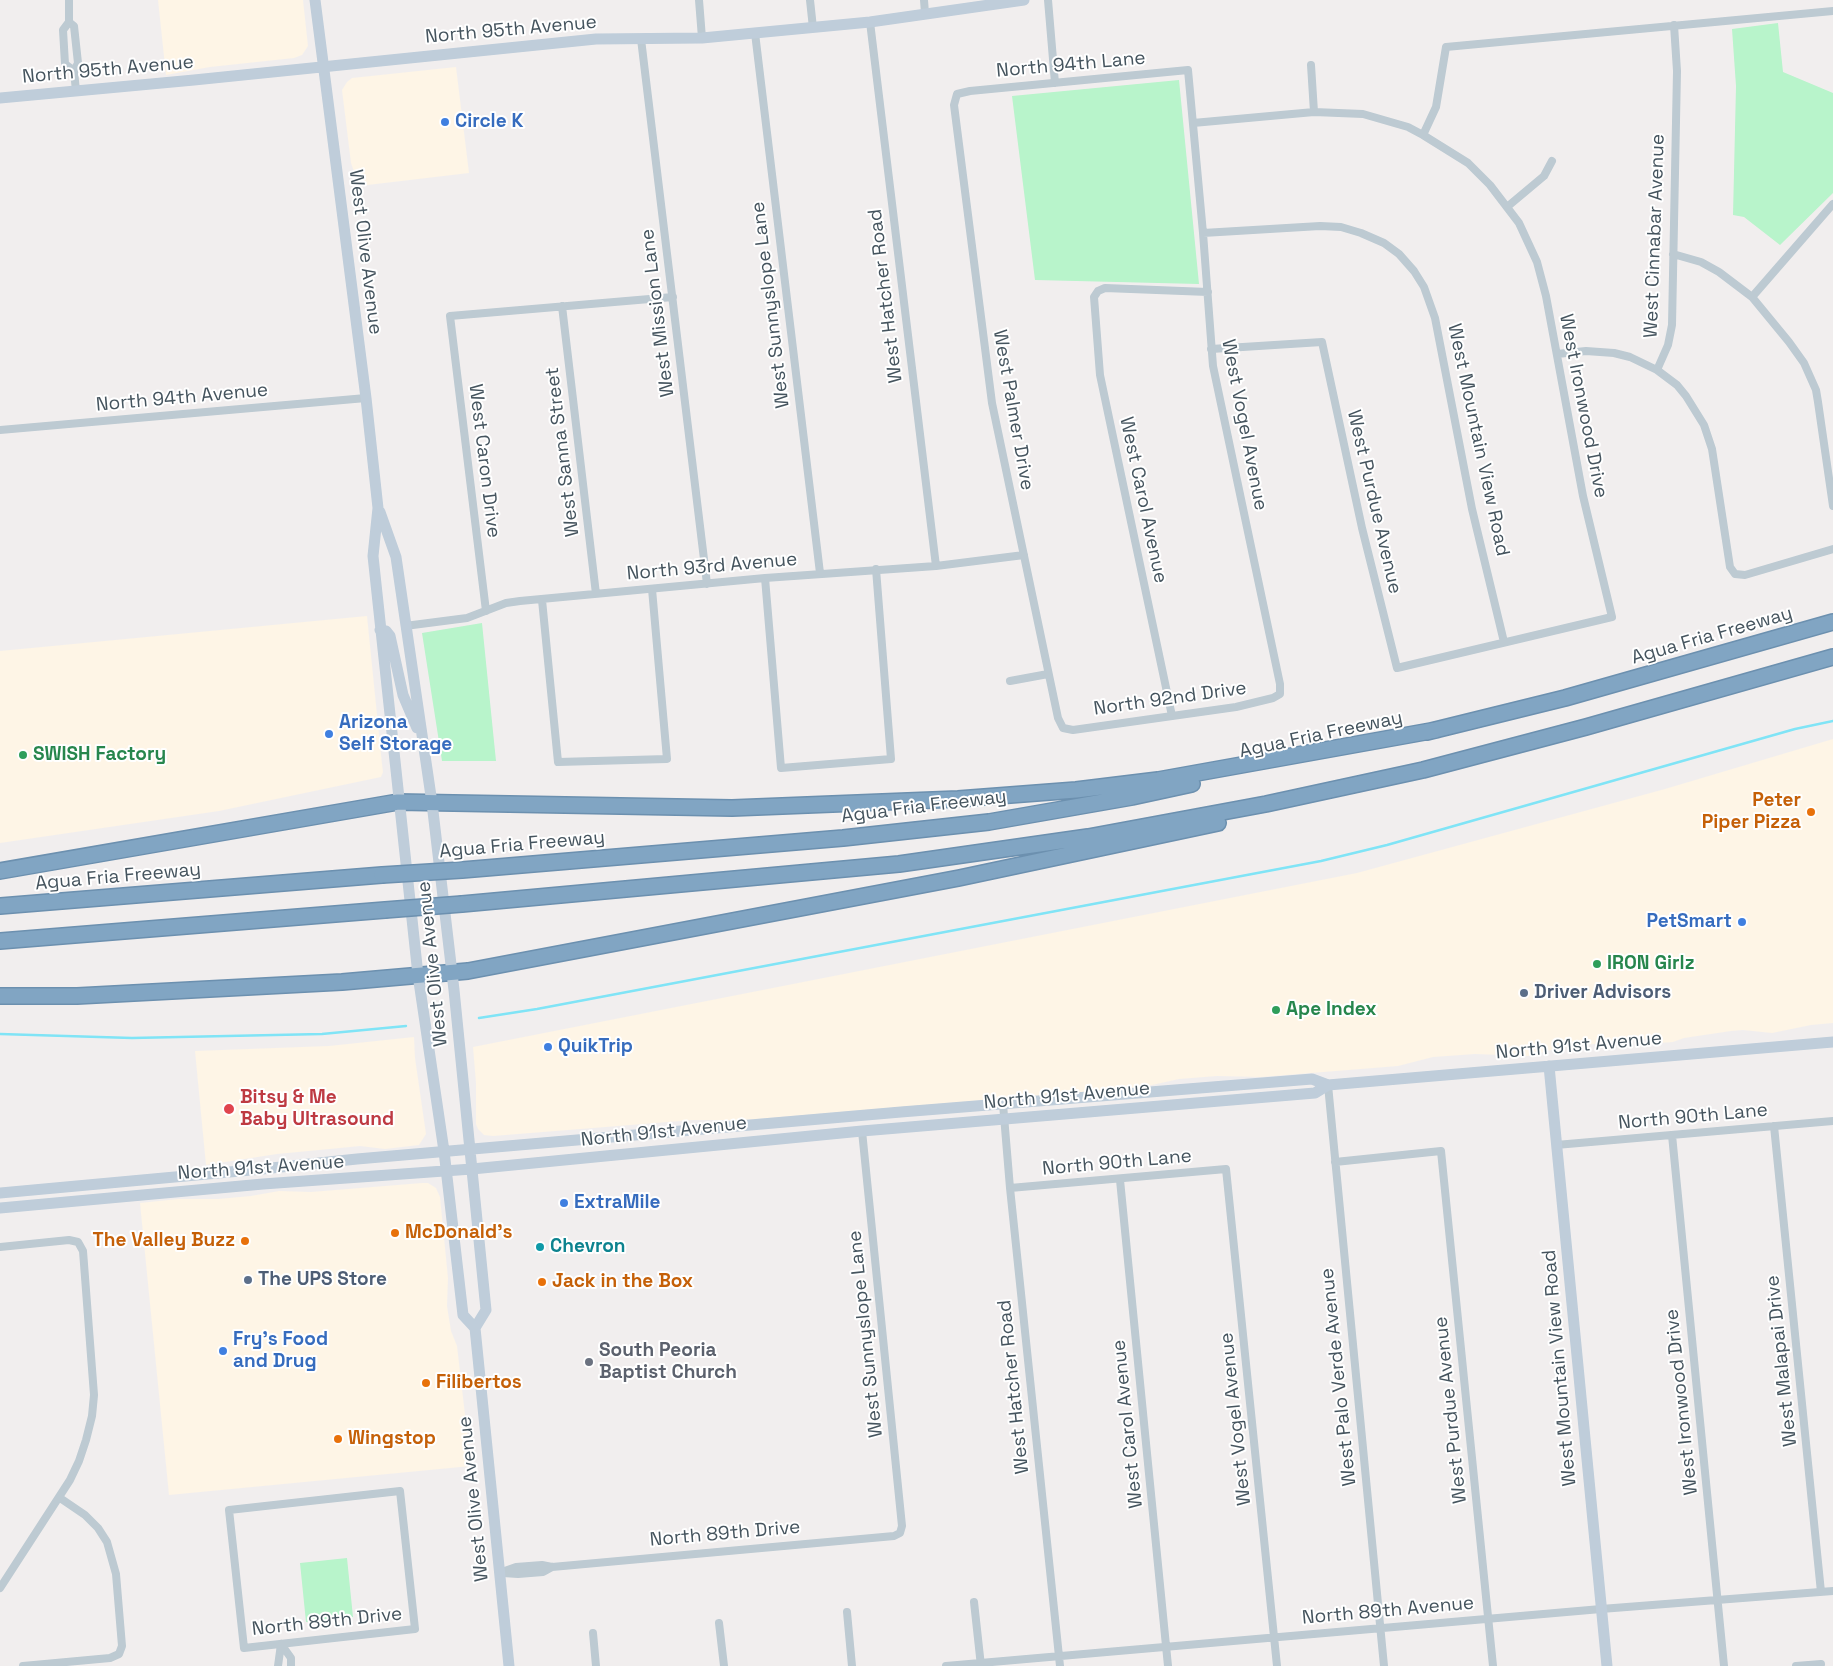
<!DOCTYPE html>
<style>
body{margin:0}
canvas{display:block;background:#f1eeee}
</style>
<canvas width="1833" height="1666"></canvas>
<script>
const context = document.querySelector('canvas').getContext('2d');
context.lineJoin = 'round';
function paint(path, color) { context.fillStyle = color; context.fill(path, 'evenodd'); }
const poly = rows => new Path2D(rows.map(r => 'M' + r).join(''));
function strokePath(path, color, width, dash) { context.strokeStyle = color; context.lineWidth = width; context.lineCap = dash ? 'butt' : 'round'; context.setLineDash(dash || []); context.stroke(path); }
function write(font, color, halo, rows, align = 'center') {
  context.font = font + ' "Space Grotesk",sans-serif'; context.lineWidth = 4; context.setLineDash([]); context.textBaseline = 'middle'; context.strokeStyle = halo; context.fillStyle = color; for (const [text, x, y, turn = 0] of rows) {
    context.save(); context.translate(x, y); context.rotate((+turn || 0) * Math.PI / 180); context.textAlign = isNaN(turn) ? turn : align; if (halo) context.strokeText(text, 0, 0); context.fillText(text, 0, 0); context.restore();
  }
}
paint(poly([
 [158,0,303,0,308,46,302,55,294,58,210,67,166,75],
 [456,67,469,173,359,186,351,163,342,90,347,82,352,78],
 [367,616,382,764,383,772,381,777,219,811,0,843,0,651],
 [1833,739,1833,1023,1811,1025,1772,1033,1743,1030,1731,1031,1684,1038,1673,1042,1660,1043,1646,1039,1563,1047,1528,1056,1475,1054,1433,1057,1398,1066,1261,1077,1217,1076,1179,1079,1143,1087,743,1120,693,1120,493,1136,484,1135,478,1129,476,1124,476,1083,473,1047,1357,873,1665,789],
 [414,1037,415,1058,426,1134,419,1145,385,1149,360,1146,340,1148,277,1154,206,1165,195,1051,329,1046],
 [422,1183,428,1183,436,1188,440,1197,448,1278,447,1306,451,1331,457,1346,471,1466,169,1495,140,1203,178,1199,218,1199,251,1196,279,1191,311,1192]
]), '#fef5e6');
paint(poly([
 [1778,23,1783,72,1833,93,1833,193,1780,245,1744,217,1733,215,1736,86,1732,29],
 [1179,80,1199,284,1035,280,1012,96],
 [482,623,496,761,442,761,422,633],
 [347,1558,353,1617,306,1622,300,1563]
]), '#b8f4cb');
strokePath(poly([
 [479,1018,537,1009,1321,861,1387,845,1795,729,1833,721],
 [0,1034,132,1038,322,1034,406,1026]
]), '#80e4f6', 2.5);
const highway = poly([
 [1427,732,1565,698,1833,622],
 [462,870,843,838,989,822,1132,797,1192,784],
 [0,871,398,802,732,808,958,799,1076,790,1158,780,1436,730],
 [462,904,899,864,1088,837,1266,804,1423,770,1586,727,1833,657],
 [0,906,382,875],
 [0,941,385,910],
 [0,996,77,996,342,982,468,971,959,878,1218,823]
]);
strokePath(highway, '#6c90af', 18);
strokePath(poly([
 [69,0,69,22,63,30,65,64,74,71],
 [699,0,702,38],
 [810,0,813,28],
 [924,0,925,13],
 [1048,0,1055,83],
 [69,22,74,26,78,63,74,71,76,91],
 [870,22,936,566],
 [1674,25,1677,71,1672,325,1668,345,1657,370,1677,385,1686,396,1704,425,1712,449,1730,567,1735,574,1745,575,1833,549],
 [755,33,820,573],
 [641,39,707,584],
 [1311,65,1314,112],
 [1188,70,1203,233,1213,366,1280,684,1280,694,1273,698,1236,707,1073,730,1063,728,1058,718,992,403,954,105,957,94,970,91,1188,70],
 [1193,123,1314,112,1363,114,1408,127,1423,135,1468,163,1490,185,1519,223,1537,262,1546,296,1583,496,1612,617,1397,668,1362,528,1322,342,1211,349],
 [1423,135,1436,107,1446,47,1833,11],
 [1507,207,1544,176,1552,161],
 [1203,233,1320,226,1341,227,1361,233,1384,243,1399,254,1414,271,1424,287,1435,318,1472,509,1504,642],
 [1673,254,1701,262,1719,272,1752,297,1789,342,1804,363,1816,390,1818,402,1833,506],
 [1752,297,1833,204],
 [562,306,596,594],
 [1557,354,1586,351,1614,353,1630,357,1657,370],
 [0,430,366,398],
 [765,578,781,768,891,759,876,569],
 [542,600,558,762,667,759,652,589],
 [486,611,450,316,673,297],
 [405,626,467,618,506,603,520,601,765,578,936,566,1024,555],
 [1010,681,1048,674],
 [1172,716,1100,375,1094,297,1098,291,1105,288,1208,292],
 [1328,1085,1384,1666],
 [1003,1104,1010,1188,1060,1666],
 [1774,1126,1821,1592],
 [1672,1135,1724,1666],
 [1556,1145,1833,1121],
 [1335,1162,1441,1151,1493,1666],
 [1120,1180,1168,1666],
 [1010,1188,1226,1169,1277,1666],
 [0,1247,69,1240,78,1242,83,1251,94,1395,92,1416,86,1440,79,1461,70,1480,0,1588],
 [400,1491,415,1629,244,1648,229,1510,400,1491],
 [499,1573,516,1567,542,1565,552,1567,894,1536,900,1533,902,1526,862,1131],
 [503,1573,518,1574,543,1572,552,1567],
 [974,1602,981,1666],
 [847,1612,852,1666],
 [719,1623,724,1666],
 [593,1633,596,1666],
 [281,1644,291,1658,291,1666],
 [23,1666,110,1658,119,1654,122,1646,116,1574,107,1542,98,1528,85,1515,60,1498],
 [278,1666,281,1644],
 [946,1666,1601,1609,1833,1591],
 [1796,1666,1821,1664]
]), '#bdcad2', 8);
strokePath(poly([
 [315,0,366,398,378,508,373,556,418,975,444,1151,463,1315,475,1328],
 [0,98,194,80,596,39,702,38,870,22,1024,0],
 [380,512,396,557,432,803,454,990,486,1310,475,1328,509,1666],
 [380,630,386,631,390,636,403,695,417,728],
 [1549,1066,1607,1666],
 [0,1193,262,1169,357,1159,901,1112,1312,1079,1328,1085,1833,1042],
 [0,1208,263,1184,472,1169,862,1131,1315,1093,1328,1085]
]), '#bfcdda', 11);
strokePath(highway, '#81a5c3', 15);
const highwayBridge = poly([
 [382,875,462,870],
 [385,910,462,904]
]);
strokePath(highwayBridge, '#6c90af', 18, []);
strokePath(highwayBridge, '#81a5c3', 15);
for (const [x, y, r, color] of [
 [445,122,5,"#3f7fe0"],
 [329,734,5,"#3f7fe0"],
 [23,755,5,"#2e9e5b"],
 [1811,812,5,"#e8710a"],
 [1742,922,5,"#3f7fe0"],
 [1597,964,5,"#2e9e5b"],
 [1524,993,5,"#5c6f8a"],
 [1276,1010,5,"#2e9e5b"],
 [548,1047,5,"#3f7fe0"],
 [229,1109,6,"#e0444e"],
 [564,1203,5,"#3f7fe0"],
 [395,1233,5,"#e8710a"],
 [245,1241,5,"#e8710a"],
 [540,1247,5,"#0f9aa8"],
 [248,1280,5,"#5c6f8a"],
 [542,1282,5,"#e8710a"],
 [223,1351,5,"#3f7fe0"],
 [589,1362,5,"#6b7280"],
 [426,1383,5,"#e8710a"],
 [338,1439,5,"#e8710a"]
]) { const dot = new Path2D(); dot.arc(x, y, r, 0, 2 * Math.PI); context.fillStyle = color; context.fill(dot); strokePath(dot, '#fff', 2); }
write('19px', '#45545e', '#fff', [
 ["North 95th Avenue",511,30,-5],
 ["North 94th Lane",1071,65,-5],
 ["North 95th Avenue",108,70,-5],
 ["West Cinnabar Avenue",1655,236,-88],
 ["West Olive Avenue",365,252,83],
 ["West Hatcher Road",886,296,-97],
 ["West Sunnyslope Lane",771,305,-97],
 ["West Mission Lane",658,313,-97],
 ["North 94th Avenue",182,398,-5],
 ["West Ironwood Drive",1583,406,79],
 ["West Palmer Drive",1013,410,80],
 ["West Vogel Avenue",1244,425,79],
 ["West Mountain View Road",1478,440,78],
 ["West Sanna Street",563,452,-97],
 ["West Caron Drive",484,461,83],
 ["West Carol Avenue",1143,500,78],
 ["West Purdue Avenue",1374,502,77],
 ["North 93rd Avenue",712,567,-5],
 ["Agua Fria Freeway",1712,636,-16],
 ["North 92nd Drive",1170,699,-8],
 ["Agua Fria Freeway",1321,735,-12],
 ["Agua Fria Freeway",924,807,-7],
 ["Agua Fria Freeway",522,845,-5],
 ["Agua Fria Freeway",118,877,-5],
 ["West Olive Avenue",433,964,-96],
 ["North 91st Avenue",1579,1046,-5],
 ["North 91st Avenue",1067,1096,-5],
 ["North 90th Lane",1693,1117,-5],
 ["North 91st Avenue",664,1132,-6],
 ["North 90th Lane",1117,1163,-5],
 ["North 91st Avenue",261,1168,-4],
 ["West Sunnyslope Lane",866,1334,-96],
 ["West Malapai Drive",1782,1361,-96],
 ["West Mountain View Road",1560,1368,-95],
 ["West Palo Verde Avenue",1339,1377,-96],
 ["West Hatcher Road",1014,1387,-96],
 ["West Ironwood Drive",1682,1402,-96],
 ["West Purdue Avenue",1451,1410,-96],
 ["West Vogel Avenue",1236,1419,-96],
 ["West Carol Avenue",1128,1424,-96],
 ["West Olive Avenue",474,1499,-96],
 ["North 89th Drive",725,1534,-5],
 ["North 89th Avenue",1388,1611,-5],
 ["North 89th Drive",327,1622,-6]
]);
write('bold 19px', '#366cbe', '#fff', [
 ["Circle K",455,122],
 ["Arizona",339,723],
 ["Self Storage",339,745],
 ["PetSmart",1732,922,"right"],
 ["QuikTrip",558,1047],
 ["ExtraMile",574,1203],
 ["Fry's Food",233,1340],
 ["and Drug",233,1362]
], 'left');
write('bold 19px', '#27864d', '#fff', [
 ["SWISH Factory",33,755],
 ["IRON Girlz",1607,964],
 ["Ape Index",1286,1010]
], 'left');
write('bold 19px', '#c56008', '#fff', [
 ["Peter",1801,801,"right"],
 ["Piper Pizza",1801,823,"right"],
 ["McDonald's",405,1233],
 ["The Valley Buzz",235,1241,"right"],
 ["Jack in the Box",552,1282],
 ["Filibertos",436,1383],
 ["Wingstop",348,1439]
], 'left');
write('bold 19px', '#4e5e75', '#fff', [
 ["Driver Advisors",1534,993],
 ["The UPS Store",258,1280]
], 'left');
write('bold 19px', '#be3a42', '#fff', [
 ["Bitsy & Me",240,1098],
 ["Baby Ultrasound",240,1120]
], 'left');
write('bold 19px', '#0d838f', '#fff', [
 ["Chevron",550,1247]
], 'left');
write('bold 19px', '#5b616d', '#fff', [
 ["South Peoria",599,1351],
 ["Baptist Church",599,1373]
], 'left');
</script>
